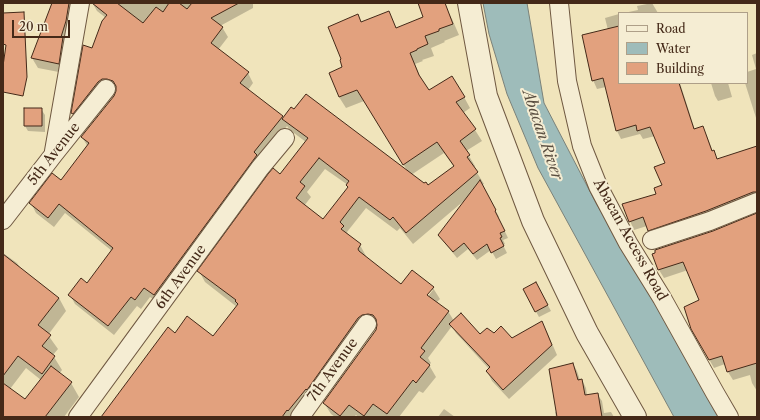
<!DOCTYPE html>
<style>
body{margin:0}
#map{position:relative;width:760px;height:420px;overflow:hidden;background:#f0e4bb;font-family:"Libre Caslon Text",serif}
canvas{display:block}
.frame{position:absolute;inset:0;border:4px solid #442918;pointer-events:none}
.legend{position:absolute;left:618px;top:12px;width:130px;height:72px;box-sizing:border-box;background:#f5edd3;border:1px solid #ae9f88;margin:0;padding:5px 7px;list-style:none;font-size:12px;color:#442918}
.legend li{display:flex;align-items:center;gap:8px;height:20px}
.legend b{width:20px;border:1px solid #ae9f88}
.scale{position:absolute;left:12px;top:20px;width:58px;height:18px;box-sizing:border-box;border:2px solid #442918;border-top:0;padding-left:5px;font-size:12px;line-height:14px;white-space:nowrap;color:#442918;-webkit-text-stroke:3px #f5edd3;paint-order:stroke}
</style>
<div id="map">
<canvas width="760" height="420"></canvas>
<div class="frame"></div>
<ul class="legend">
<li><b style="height:5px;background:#f5edd3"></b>Road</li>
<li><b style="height:11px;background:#9ebcba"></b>Water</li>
<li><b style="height:11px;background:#e2a17e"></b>Building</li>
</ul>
<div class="scale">20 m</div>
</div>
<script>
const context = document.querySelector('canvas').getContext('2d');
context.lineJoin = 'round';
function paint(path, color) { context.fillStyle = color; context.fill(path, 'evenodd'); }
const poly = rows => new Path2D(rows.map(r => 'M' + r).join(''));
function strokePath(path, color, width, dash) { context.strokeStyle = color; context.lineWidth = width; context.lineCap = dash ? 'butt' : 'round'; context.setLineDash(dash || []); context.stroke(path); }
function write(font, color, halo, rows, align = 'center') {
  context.font = font + ' "Libre Caslon Text",serif'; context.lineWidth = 4; context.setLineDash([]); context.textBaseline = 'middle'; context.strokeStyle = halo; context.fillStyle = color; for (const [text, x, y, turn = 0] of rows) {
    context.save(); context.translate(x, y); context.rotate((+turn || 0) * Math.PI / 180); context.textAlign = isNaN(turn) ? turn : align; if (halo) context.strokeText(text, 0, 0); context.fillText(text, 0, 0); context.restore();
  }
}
const water = poly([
 [483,3,527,3,544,103,597,205,686,348,724,417,674,417,538,168,507,94,489,34,483,3]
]);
paint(water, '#9ebcba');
strokePath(water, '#7a8179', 1);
paint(poly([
 [53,3,81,3,64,73,38,68,32,58],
 [90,3,253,3,253,8,220,26,222,27,228,37,218,50,248,73,253,83,248,90,282,116,284,119,408,172,364,101,346,108,339,97,330,73,344,68,358,16,362,23,388,12,397,29,425,18,419,3,439,3,446,8,452,19,459,35,444,41,445,42,431,48,434,56,422,60,423,61,415,64,423,83,428,91,464,97,470,108,463,113,475,130,482,141,466,151,475,166,474,168,484,184,482,185,499,217,498,217,508,238,503,240,505,244,503,245,507,253,496,259,491,250,477,260,468,249,457,258,444,242,440,235,466,199,413,244,400,228,397,231,366,208,347,232,349,237,360,245,366,256,366,258,401,286,433,288,440,299,436,303,448,311,454,321,480,336,494,334,512,339,542,323,547,332,557,355,509,399,492,381,487,371,489,369,456,333,452,326,428,358,431,363,429,365,436,377,423,393,419,391,399,417,358,417,356,415,354,417,335,417,331,414,324,403,377,330,378,326,375,324,299,417,102,417,175,334,213,337,237,307,205,282,199,271,280,175,306,142,290,130,287,126,260,162,160,304,150,297,141,309,137,306,114,335,75,304,70,295,87,284,112,251,65,213,54,227,36,213,31,203,61,181,88,147,82,137,115,96,117,90,113,88,78,123,72,113,93,49,106,18,97,11,93,4],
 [444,153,454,167,428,186,411,175],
 [325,169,348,185,349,188,323,220,304,206,311,197,307,192],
 [430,290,433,290,425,300,424,299],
 [652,3,658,13,624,13,638,10,637,6],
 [619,14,619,83,680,83,695,130,702,127,707,136,713,152,718,160,757,147,757,201,654,239,647,226,634,230,630,221,658,194,663,186,666,163,655,136,643,139,640,134,621,139,617,131,606,87,597,89,593,80,608,30,605,18],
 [757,53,757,121,745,83,747,83,747,72,756,69,752,55],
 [711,83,728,83,732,97,718,101,715,96],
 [41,109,45,115,45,132,28,131,25,126],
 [757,214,757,391,752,383,750,375,733,380,728,372,725,364,714,368,692,329,700,300,688,270,664,278,659,270,654,254,714,232],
 [3,253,17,263,21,269,59,298,66,311,48,335,58,349,52,356,54,357,62,370,59,374,71,383,79,397,64,417,3,417,3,390,6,385,3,383],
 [26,368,41,380,26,401,10,389],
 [539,289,551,311,539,317,524,290],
 [573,364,577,371,580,380,582,380,586,388,587,395,597,394,602,401,604,413,611,412,614,417,553,417,556,417,555,412,557,411],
 [444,409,455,417,438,417]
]), '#0003');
const building = poly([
 [52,3,69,3,66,21,61,37,63,37,59,64,31,58,52,3],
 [92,3,117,3,143,23,156,7,163,12,169,3,179,3,187,9,192,3,239,3,211,18,223,27,211,43,249,72,240,83,283,116,254,152,257,155,154,295,144,288,135,300,131,297,108,326,68,295,81,278,87,283,113,248,59,204,48,218,29,203,52,173,61,180,89,143,81,137,114,96,116,91,116,86,113,81,107,79,102,79,98,82,73,114,71,113,83,45,92,48,102,21,107,15,92,3],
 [418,3,445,3,453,24,439,29,439,31,425,36,428,44,417,49,417,50,410,53,419,75,429,90,452,76,465,97,456,102,476,129,460,141,470,155,467,157,478,172,406,233,393,217,390,220,359,197,340,222,344,226,341,229,361,244,358,249,359,251,401,284,412,270,434,287,427,295,449,311,421,348,425,351,420,357,430,365,416,383,413,380,387,414,373,404,364,416,349,405,340,416,323,403,376,330,377,325,376,319,373,315,368,314,362,315,358,318,307,390,306,389,288,411,287,410,282,417,101,417,168,327,175,333,187,316,213,336,238,304,235,301,236,300,197,271,268,174,273,168,280,174,308,138,282,119,291,107,294,109,306,94,424,183,426,182,428,185,454,166,437,142,403,165,357,90,339,97,329,73,342,67,340,60,341,59,328,27,358,14,361,22,389,11,396,28,423,17,418,3],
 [319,158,349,181,346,185,348,187,323,219,296,198,305,186,300,182,319,158],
 [24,12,27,77,23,96,3,92,3,66,6,45,3,44,3,13,24,12],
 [619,26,619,83,679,83,694,129,703,126,712,151,714,150,717,159,757,146,757,192,753,192,706,211,648,231,643,217,629,222,622,204,656,194,654,188,662,185,654,167,665,163,650,127,637,131,636,125,616,131,603,78,592,81,582,35,619,26],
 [24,108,42,108,42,126,24,126,24,108],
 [480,180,496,210,495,211,505,231,500,233,502,237,500,238,504,246,491,253,487,244,473,254,464,243,453,252,438,235,480,180],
 [757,213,757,363,727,372,722,356,709,360,691,329,684,307,699,300,683,262,658,270,652,254,655,253,655,250,713,231,757,213],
 [3,254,59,298,38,325,51,335,42,346,55,356,42,374,18,356,3,376,3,254],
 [536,282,548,305,535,312,523,289,536,282],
 [461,313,480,334,487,328,494,333,501,326,512,338,542,321,552,345,503,390,486,371,490,367,449,324,461,313],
 [573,363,578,380,582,379,585,395,598,393,602,417,557,417,549,369,573,363],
 [51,366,72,382,45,417,3,417,3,383,25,399,51,366]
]);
paint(building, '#e2a17e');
strokePath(building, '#442918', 1);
const minor = poly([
 [559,3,567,81,582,146,598,186,628,243,662,298,715,393,729,417],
 [54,151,80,3],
 [3,220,54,154,106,89],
 [652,240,710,221,757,202],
 [78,417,260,168,285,138],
 [300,417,367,324]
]);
const tertiary = poly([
 [469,3,486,96,533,221,587,333,635,417]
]);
strokePath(minor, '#6f5841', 20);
strokePath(tertiary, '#6f5841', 24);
strokePath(minor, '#f5edd3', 18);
strokePath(tertiary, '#f5edd3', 22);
write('14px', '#442918', '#f5edd3', [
 ["5th Avenue",54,154,-52],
 ["Abacan Access Road",630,240,61],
 ["6th Avenue",181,277,-54],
 ["7th Avenue",333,370,-54]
]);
write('italic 15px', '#5a4e40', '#f5edd3', [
 ["Abacan River",542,135,71]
]);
</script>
